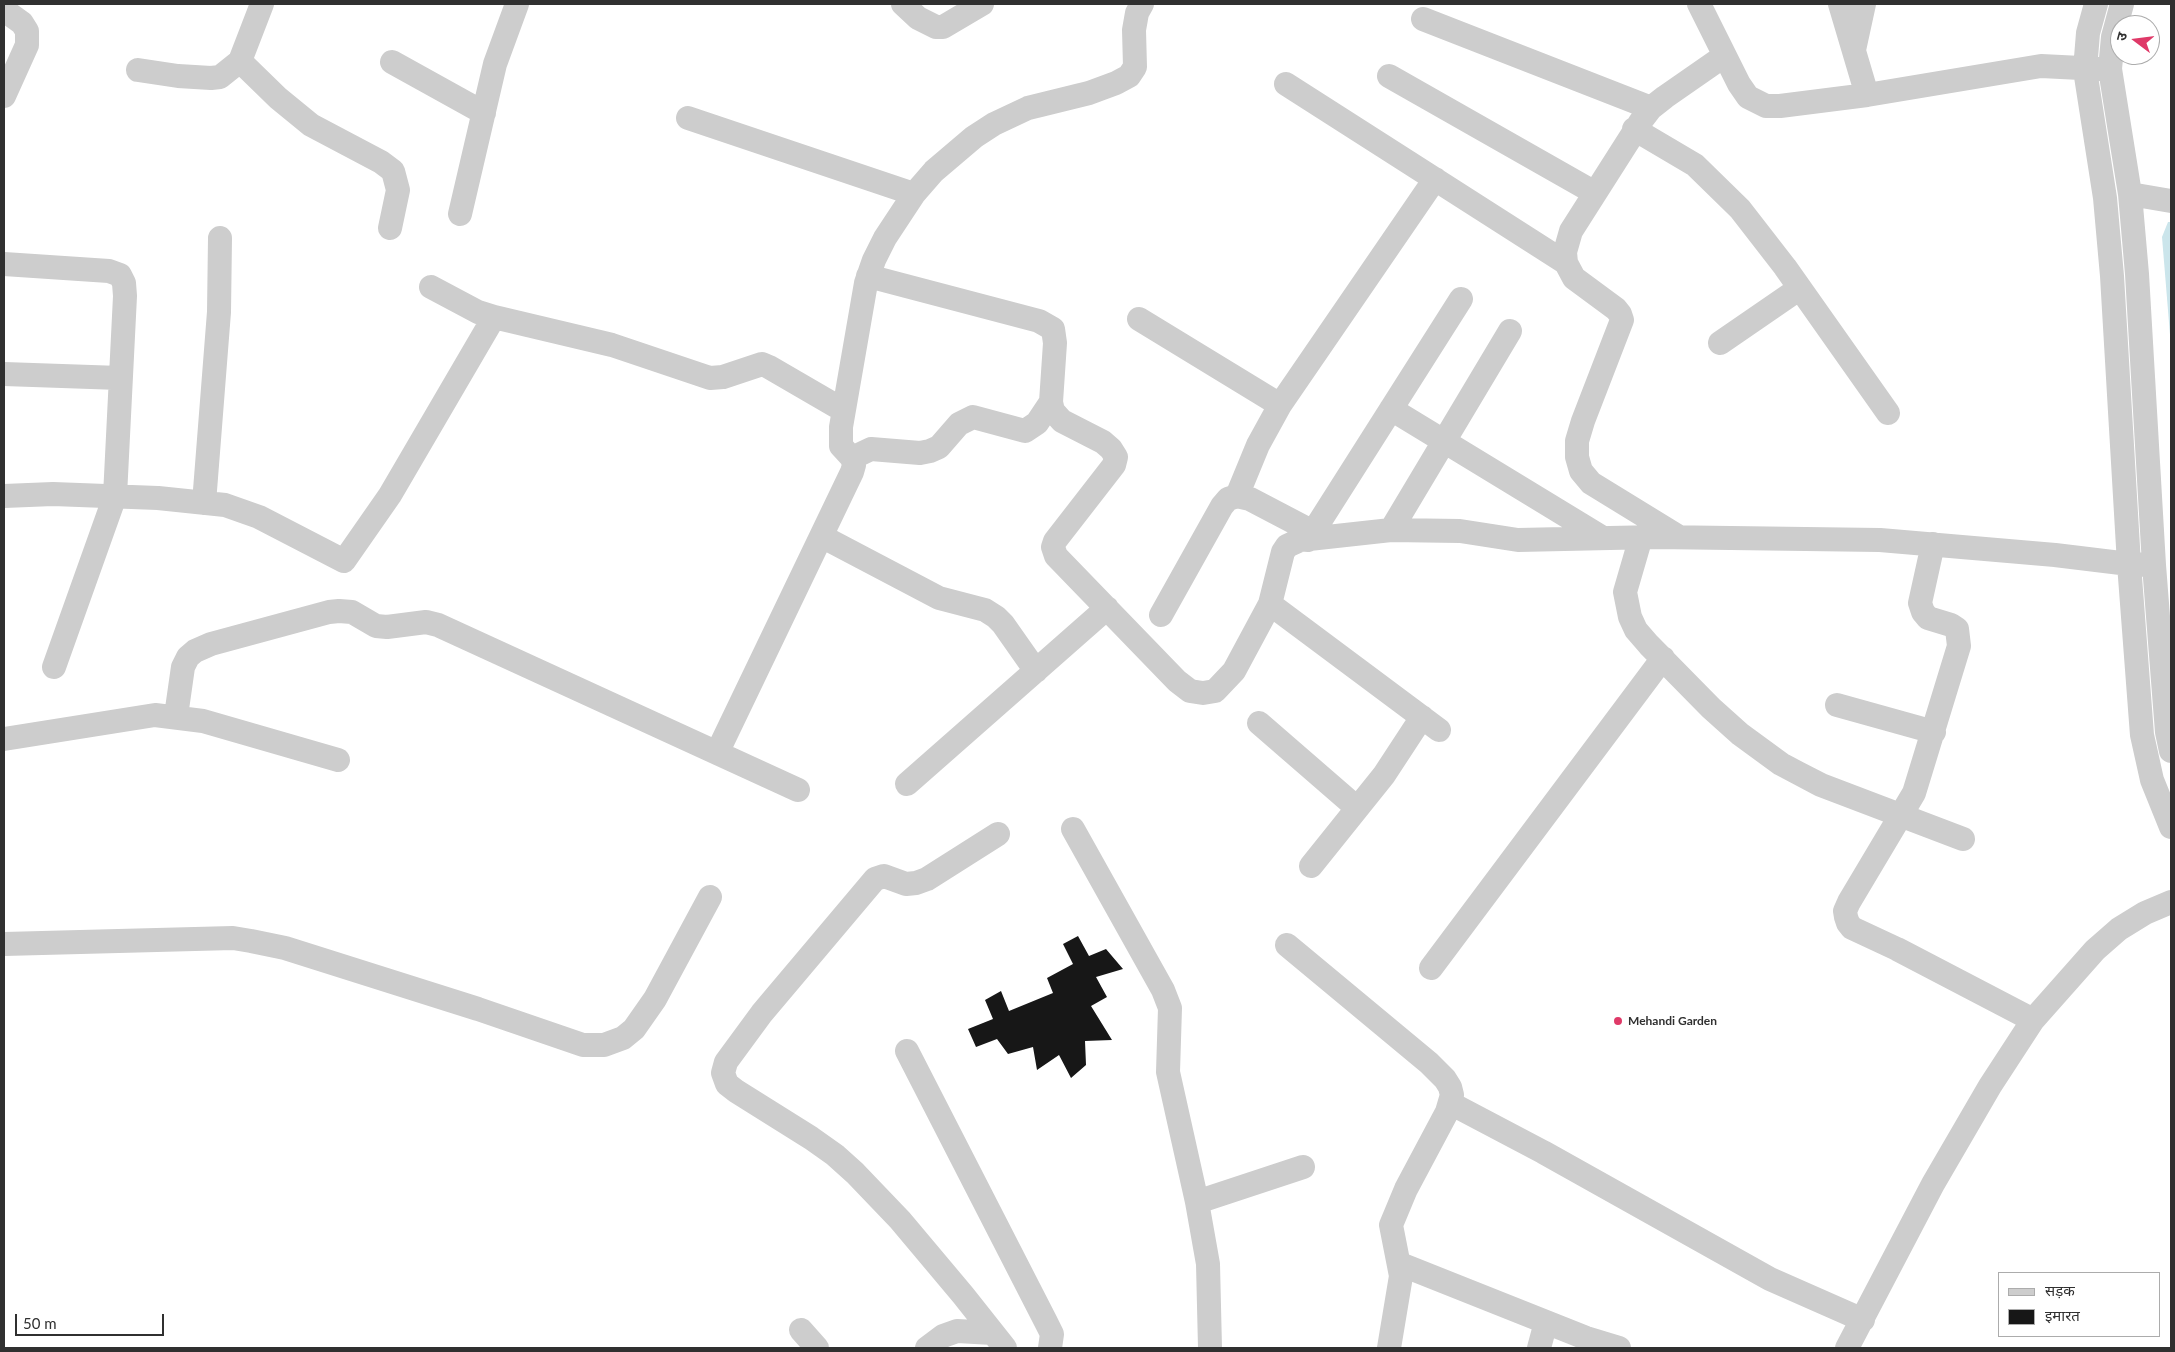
<!DOCTYPE html>
<meta charset="utf-8">
<style>
body{margin:0}
#map{position:relative;width:2175px;height:1352px;overflow:hidden;background:#fff;font-family:Lato,"Noto Sans Devanagari",sans-serif}
canvas{display:block}
.frame{position:absolute;inset:0;border:5px solid #303030;pointer-events:none}
.legend{position:absolute;left:1998px;top:1272px;width:162px;height:65px;box-sizing:border-box;background:#fff;border:1px solid #acacac;margin:0;padding:6px 9px;list-style:none;font-size:15px;color:#303030}
.legend li{display:flex;align-items:center;gap:10px;height:25px}
.legend b{width:25px;border:1px solid #acacac}
.north{position:absolute;left:2110px;top:15px;width:50px;height:50px;box-sizing:border-box;background:#fff;border:1px solid #acacac;border-radius:50%;rotate:285deg;font-size:14px;font-weight:700;line-height:20px;text-align:center;color:#303030}
.north::after{content:'';display:block;margin:auto;width:18px;height:22px;background:#df3968;clip-path:polygon(50% 0,100% 100%,50% 72%,0 100%)}
.scale{position:absolute;left:15px;top:1314px;width:149px;height:22px;box-sizing:border-box;border:2px solid #303030;border-top:0;padding-left:6px;font-size:15px;line-height:18px;white-space:nowrap;color:#303030;-webkit-text-stroke:4px #fff;paint-order:stroke}
</style>
<div id="map">
<canvas width="2175" height="1352"></canvas>
<div class="frame"></div>
<ul class="legend">
<li><b style="height:6px;background:#cdcdcd"></b>सड़क</li>
<li><b style="height:14px;background:#171717"></b>इमारत</li>
</ul>
<div class="north">उ</div>
<div class="scale">50 m</div>
</div>
<script>
const context = document.querySelector('canvas').getContext('2d');
context.lineJoin = 'round';
function paint(path, color) { context.fillStyle = color; context.fill(path, 'evenodd'); }
const poly = rows => new Path2D(rows.map(r => 'M' + r).join(''));
function strokePath(path, color, width, dash) { context.strokeStyle = color; context.lineWidth = width; context.lineCap = dash ? 'butt' : 'round'; context.setLineDash(dash || []); context.stroke(path); }
function write(font, color, halo, rows, align = 'center') {
  context.font = font + ' Lato,sans-serif'; context.lineWidth = 5; context.setLineDash([]); context.textBaseline = 'middle'; context.strokeStyle = halo; context.fillStyle = color; for (const [text, x, y, turn = 0] of rows) {
    context.save(); context.translate(x, y); context.rotate((+turn || 0) * Math.PI / 180); context.textAlign = isNaN(turn) ? turn : align; if (halo) context.strokeText(text, 0, 0); context.fillText(text, 0, 0); context.restore();
  }
}
paint(poly([
 [2168,222,2171,222,2171,347,2162,237]
]), '#cbe5eb');
paint(poly([
 [1078,936,1089,956,1106,949,1123,969,1096,977,1107,997,1091,1006,1112,1040,1085,1041,1086,1065,1071,1078,1059,1055,1037,1070,1033,1047,1008,1054,997,1039,976,1047,968,1029,993,1019,985,1000,1001,991,1009,1011,1053,993,1047,978,1073,964,1063,944]
]), '#171717');
strokePath(poly([
 [903,4,918,18,936,27,943,27,982,4],
 [1699,4,1739,84,1748,97,1766,106,1780,106,1867,95,2041,66,2101,69],
 [1840,4,1867,95],
 [2096,4,2088,33,2085,70,2105,198,2112,276,2129,564,2142,735,2152,780,2171,827],
 [2122,4,2113,37,2110,69,2130,194,2137,274,2154,565,2167,732,2171,751],
 [4,10,22,23,27,31,27,45,4,96],
 [1423,19,1651,108],
 [1854,50,1864,4],
 [240,61,278,98,311,125,381,162,393,171,398,190,390,228],
 [392,62,484,113],
 [138,70,178,76,211,78,220,77,240,61,262,4],
 [1389,76,1595,193],
 [1286,84,1566,263],
 [688,118,914,194],
 [1634,129,1695,165,1740,209,1785,267,1888,413],
 [2130,194,2171,201],
 [460,214,495,64,517,4],
 [4,264,109,271,120,275,124,283,125,296,115,496,54,667],
 [868,276,1039,321,1053,329,1055,343,1051,402,1053,411,1062,421,1103,442,1111,449,1116,457,1114,465,1055,541,1053,547,1056,556,1177,681,1190,691,1203,693,1215,691,1234,671,1270,604,1283,552,1287,546,1300,540,1391,530,1460,531,1518,540,1656,537,1880,540,2055,555,2129,564,2154,565],
 [431,287,478,312,494,317,612,345,710,378,723,377,762,364,769,367,843,410],
 [1139,319,1280,405],
 [1720,343,1800,288],
 [4,374,120,378],
 [1391,409,1603,538],
 [852,458,871,449,920,453,930,451,939,447,959,424,973,417,1025,431,1037,423,1051,402],
 [4,496,53,494,158,498,225,505,259,517,344,561,390,495,494,317],
 [1237,496,1258,445,1280,405,1435,179],
 [204,503,219,312,220,238],
 [1391,530,1510,331],
 [823,537,939,598,985,610,996,617,1003,624,1036,671],
 [1641,537,1625,592,1630,617,1636,630,1649,645,1711,708,1740,734,1781,764,1798,773,1821,785,1963,839],
 [1679,537,1591,483,1581,471,1577,457,1577,441,1583,421,1622,320,1620,314,1616,309,1574,278,1566,263,1565,252,1571,231,1641,121,1651,108,1665,97,1724,56],
 [1308,540,1461,299],
 [1933,544,1920,603,1923,612,1928,618,1951,625,1957,629,1959,646,1914,793,1849,902,1845,911,1846,917,1848,923,1852,928,1897,949,2033,1020],
 [1270,604,1439,730],
 [1161,615,1222,506,1228,499,1237,496,1250,499,1313,532],
 [1837,705,1934,732],
 [176,716,183,667,188,657,195,651,211,644,329,612,339,611,352,612,376,626,387,627,426,622,438,625,798,790],
 [1259,723,1357,808],
 [4,739,155,715,203,721,338,760],
 [717,753,852,472,854,465,852,458,841,446,841,427,866,283,874,260,885,238,914,194,934,171,974,137,994,124,1028,108,1089,93,1116,83,1129,76,1135,67,1134,30,1137,13,1142,4],
 [907,784,1107,608],
 [1073,829,1163,990,1170,1008,1168,1072,1197,1202,1208,1264,1210,1348],
 [998,834,927,879,916,883,906,884,884,876,875,879,762,1013,726,1062,723,1073,727,1084,736,1091,811,1138,835,1155,855,1173,900,1220,963,1295,1005,1348],
 [1311,866,1384,775,1422,717],
 [4,944,233,938,251,941,285,948,478,1009,583,1045,604,1045,623,1038,634,1029,655,999,710,897],
 [1287,945,1429,1063,1445,1079,1450,1087,1452,1095,1447,1112,1406,1189,1391,1225,1401,1276,1389,1348],
 [1431,968,1663,658],
 [907,1051,1046,1322,1052,1334,1050,1348],
 [1450,1103,1543,1152,1770,1279,1863,1320],
 [1197,1202,1303,1167],
 [1400,1264,1586,1338,1619,1348],
 [801,1330,817,1348],
 [927,1348,943,1336,957,1331,993,1333],
 [1539,1348,1546,1322],
 [1847,1348,1933,1184,1990,1086,2033,1020,2095,950,2119,929,2145,913,2171,902]
]), '#cdcdcd', 24);
for (const [x, y, r, color] of [
 [1618,1021,5,"#df3968"]
]) { const dot = new Path2D(); dot.arc(x, y, r, 0, 2 * Math.PI); context.fillStyle = color; context.fill(dot); strokePath(dot, '#fff', 2); }
write('bold 12px', '#303030', '#fff', [
 ["Mehandi Garden",1628,1021]
], 'left');
</script>
